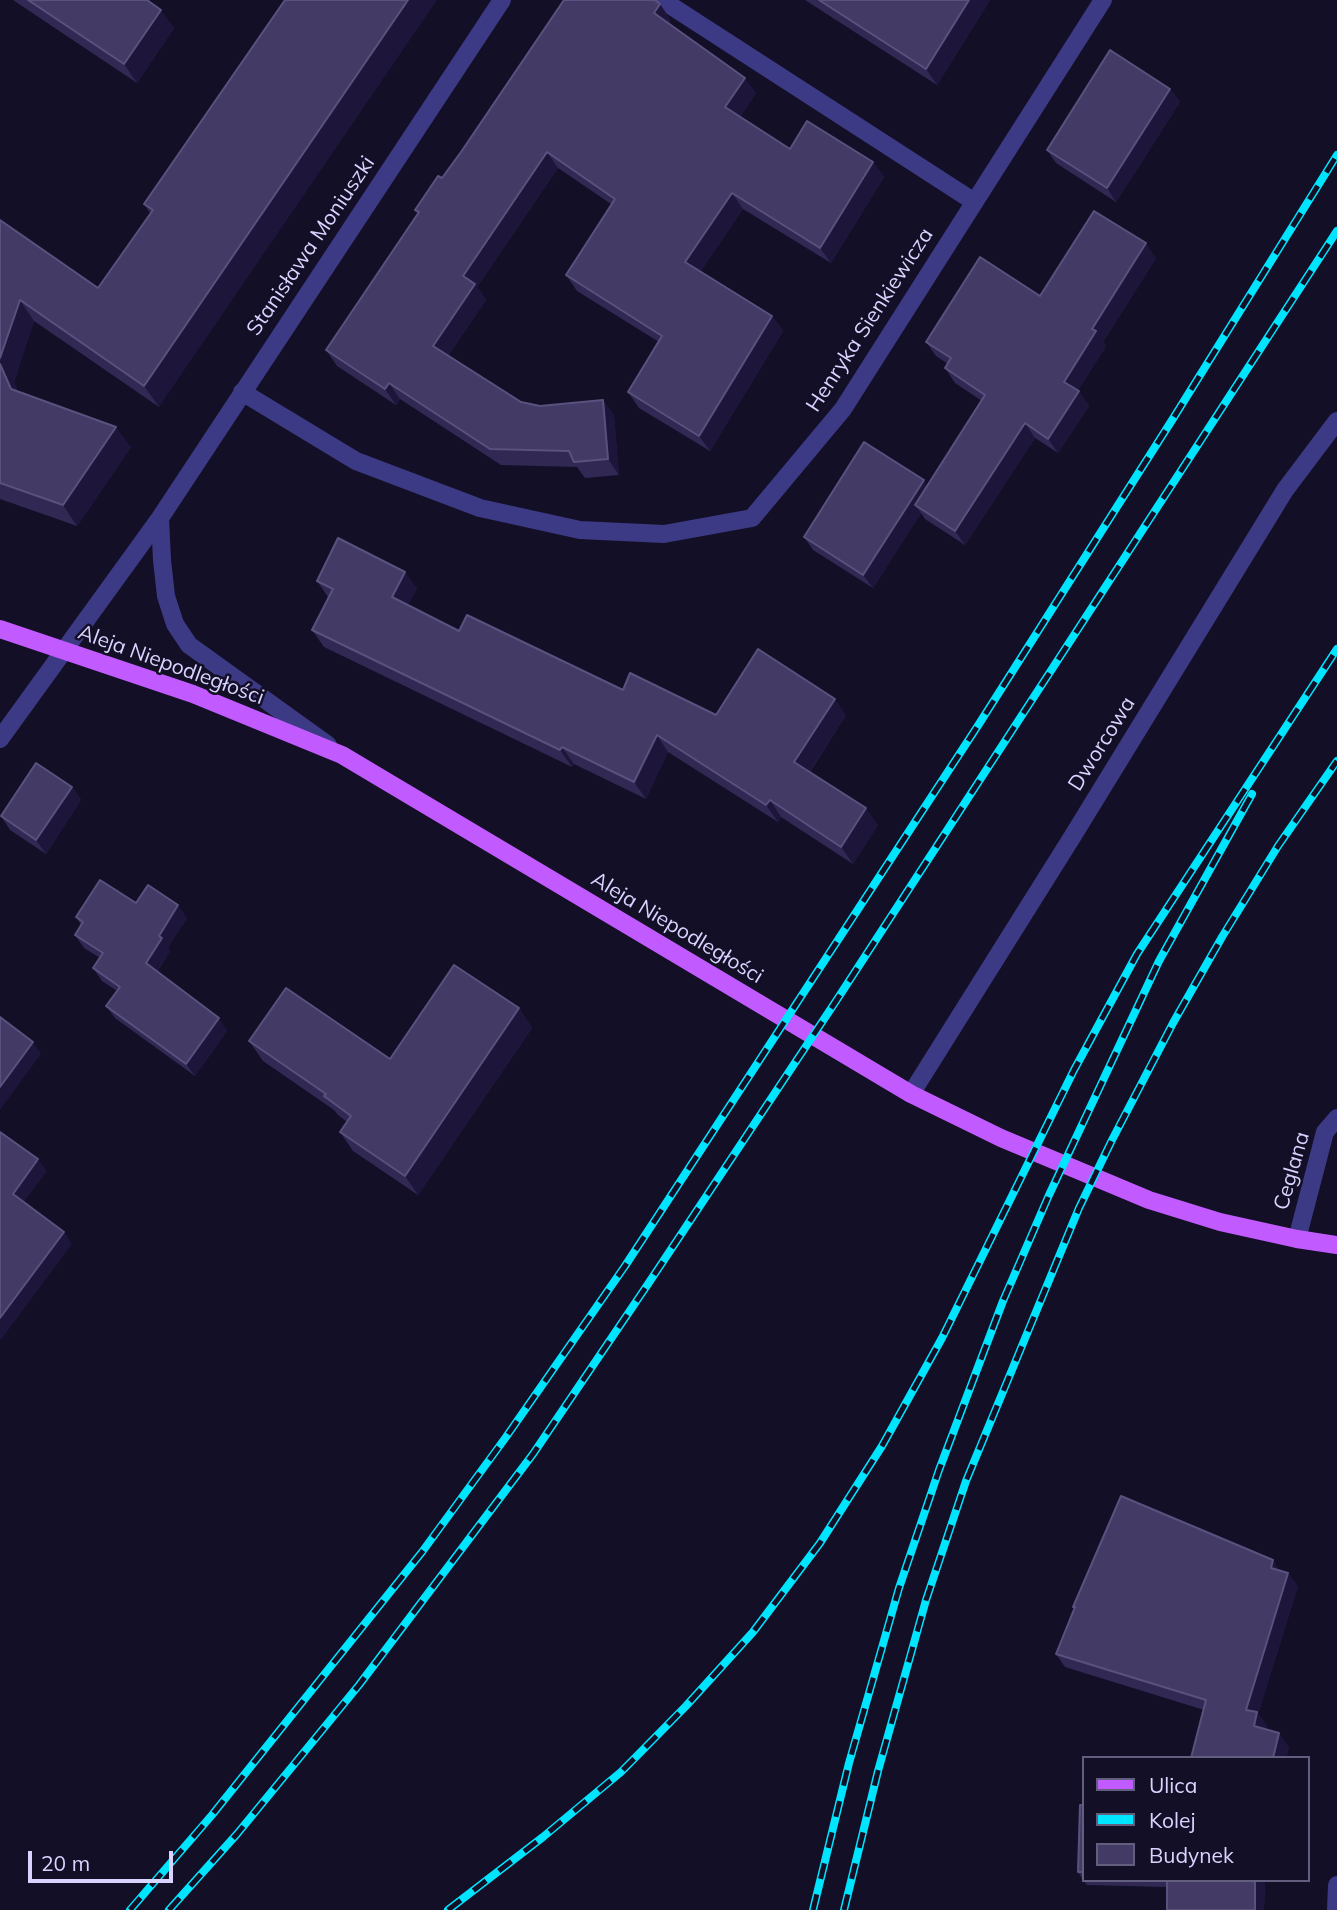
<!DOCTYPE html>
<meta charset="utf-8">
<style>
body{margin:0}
#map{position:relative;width:1337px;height:1910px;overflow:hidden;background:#130f26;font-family:Mulish,sans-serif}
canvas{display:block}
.legend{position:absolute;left:1082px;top:1756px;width:228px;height:126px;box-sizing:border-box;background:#130f26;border:2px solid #625e7d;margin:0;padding:9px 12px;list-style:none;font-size:21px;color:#d9d4ff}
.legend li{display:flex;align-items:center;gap:14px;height:35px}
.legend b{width:35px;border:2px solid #625e7d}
.scale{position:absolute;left:28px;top:1851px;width:145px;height:32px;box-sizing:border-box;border:4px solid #d9d4ff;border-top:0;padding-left:9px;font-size:21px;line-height:24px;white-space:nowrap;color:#d9d4ff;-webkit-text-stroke:5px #130f26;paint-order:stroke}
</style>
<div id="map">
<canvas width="1337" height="1910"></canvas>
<ul class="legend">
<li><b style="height:9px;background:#c25bff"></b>Ulica</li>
<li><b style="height:9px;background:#00e5ff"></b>Kolej</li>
<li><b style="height:19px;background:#433a66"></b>Budynek</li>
</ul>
<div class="scale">20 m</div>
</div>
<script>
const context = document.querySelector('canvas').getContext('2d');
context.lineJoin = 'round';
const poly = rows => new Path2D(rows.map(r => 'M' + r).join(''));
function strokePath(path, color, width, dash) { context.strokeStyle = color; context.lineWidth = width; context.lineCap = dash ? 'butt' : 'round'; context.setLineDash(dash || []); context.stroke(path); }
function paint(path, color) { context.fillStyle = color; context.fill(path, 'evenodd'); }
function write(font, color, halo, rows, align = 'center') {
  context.font = font + ' Mulish,sans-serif'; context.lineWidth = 5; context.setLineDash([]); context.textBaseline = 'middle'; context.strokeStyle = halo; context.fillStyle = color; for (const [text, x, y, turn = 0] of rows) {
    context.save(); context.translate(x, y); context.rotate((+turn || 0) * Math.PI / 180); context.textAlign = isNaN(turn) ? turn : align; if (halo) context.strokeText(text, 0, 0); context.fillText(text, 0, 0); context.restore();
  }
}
strokePath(poly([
 [662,0,973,201],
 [242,392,356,461,480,508,580,530,664,534,752,518,843,409,1103,0],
 [160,518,162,560,166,596,175,624,189,645,328,745],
 [0,739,160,518,502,0],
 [911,1094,1074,834,1285,490,1337,421],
 [1297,1239,1325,1132,1337,1118],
 [1336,1910,1337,1885]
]), '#3d3a85', 18);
strokePath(poly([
 [0,629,193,694,342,755,911,1094,1001,1138,1149,1200,1220,1222,1297,1239,1337,1245]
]), '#c25bff', 18);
const rail = poly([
 [130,1910,212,1815,422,1552,506,1437,625,1266,979,724,1174,417,1337,155],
 [169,1910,237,1834,359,1685,533,1454,648,1284,836,1001,1337,231],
 [448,1910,543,1837,621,1772,686,1706,753,1632,820,1543,882,1446,942,1338,1074,1070,1137,954,1337,649],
 [813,1910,849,1763,899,1588,939,1470,1003,1301,1049,1195,1159,961,1252,794],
 [844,1910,878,1771,926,1600,966,1481,1079,1208,1112,1140,1173,1023,1222,937,1278,846,1337,761]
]);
strokePath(rail, '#00e5ff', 8);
strokePath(rail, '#130f26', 5, [16]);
paint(poly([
 [13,0,147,0,174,28,137,83],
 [285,0,159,407,34,321,14,382,18,392,131,447,77,526,0,499,0,220,98,288,150,213,144,204],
 [805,0,990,0,937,85],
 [671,20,669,23,756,93,740,117,790,149,873,162,884,177,831,263,743,209,700,272,772,316,783,331,710,451,639,408,628,392,659,342,577,291,566,275,611,204,558,168,477,287,486,300,448,356,521,402,540,406,603,400,614,416,619,475,585,478,577,467,501,465,400,399,396,405,337,366,326,350,418,214,415,210,442,178],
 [1170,89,1180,102,1116,202,1056,163,1047,150],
 [1156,258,1103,342,1106,346,1078,390,1089,406,1058,453,1035,438,965,545,925,519,921,513,873,588,813,550,804,537,928,485,982,401,955,383,945,368,948,364,936,356,926,342,1040,296],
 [317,581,417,588,408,605,459,631,623,690,716,715,846,715,810,772,878,825,853,864,781,817,778,822,668,752,646,799,574,764,572,767,324,647,312,630,328,597],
 [72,787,81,800,46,854,10,830,1,816],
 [136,903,187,918,168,947,170,951,157,972,227,1031,195,1076,115,1018,106,1006,117,991,102,981,93,968,100,958,84,948,75,935,81,925,76,917],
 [519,1008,532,1028,418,1195,353,1151,340,1132,347,1122,338,1115,334,1110,263,1061,249,1041,390,1059],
 [1280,1570,1298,1586,1258,1714,1267,1726,1266,1729,1289,1747,1286,1758,1191,1758,1204,1710,1065,1667,1056,1654,1074,1609,1073,1607],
 [1083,1805,1083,1880,1078,1872],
 [1083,1880,1265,1880,1264,1910,1167,1910,1167,1887,1087,1885]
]), '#312854');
paint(poly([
 [408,0,437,0,159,407,144,386],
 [969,0,990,0,937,85,926,69],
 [660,4,671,20,665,28,654,13],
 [161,10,174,28,137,83,124,64],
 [745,78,756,93,736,123,725,107],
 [1170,89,1180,102,1116,202,1107,188],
 [547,152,558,168,477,287,486,300,444,362,433,346,463,276],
 [873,162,884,177,831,263,820,248],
 [732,193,743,209,696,278,685,262],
 [1146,243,1156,258,1103,342,1106,346,1074,396,1064,382,1092,329],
 [20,300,34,321,14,382,26,410,11,389,0,364,0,358],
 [772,316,783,331,710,451,699,436],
 [389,383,400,399,396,405,385,389],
 [1079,391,1089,406,1058,453,1048,439],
 [603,400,614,416,619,475,608,459],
 [1025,423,1035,438,965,545,955,531],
 [116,427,131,447,77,526,63,505],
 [924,480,933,493,915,505,921,513,873,588,863,575],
 [405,572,417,588,404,614,392,597],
 [835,699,846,715,805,779,794,762],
 [657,735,668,752,646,799,634,782],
 [562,747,574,764,572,767,560,750],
 [72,787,81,800,46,854,36,840],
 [770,800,781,817,778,822,766,805],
 [866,808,878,825,853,864,841,847],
 [178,905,187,918,168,947,170,951,154,976,146,963,159,936],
 [519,1008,532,1028,418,1195,405,1176],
 [219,1018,227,1031,195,1076,186,1064],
 [33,1042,41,1054,0,1110,0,1087],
 [38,1159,47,1171,21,1206,13,1194],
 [64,1232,72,1244,0,1341,0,1318],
 [1273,1560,1282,1574,1271,1568],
 [1288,1573,1298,1586,1258,1714,1267,1726,1263,1740,1254,1726,1246,1710],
 [1279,1733,1289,1747,1286,1758,1273,1758],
 [1255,1880,1265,1880,1264,1910,1255,1910]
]), '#1d163a');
const building = poly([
 [28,0,147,0,161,10,124,64,28,0],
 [285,0,408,0,144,386,20,300,0,358,0,220,98,288,153,210,144,204,285,0],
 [564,0,655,0,660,4,654,13,745,78,725,107,790,149,807,121,873,162,820,248,732,193,685,262,772,316,699,436,628,392,662,336,566,275,615,199,547,152,463,276,475,284,433,346,521,402,540,406,603,400,608,459,574,462,569,451,490,449,389,383,385,389,326,350,419,212,415,210,438,176,442,178,461,152,564,0],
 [819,0,969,0,926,69,819,0],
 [1110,50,1170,89,1107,188,1047,150,1110,50],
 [1094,211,1146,243,1092,329,1096,331,1064,382,1079,391,1048,439,1025,423,955,531,915,505,985,395,945,368,951,358,926,342,980,257,1040,296,1094,211],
 [0,364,11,389,116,427,63,505,0,483,0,364],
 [864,442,924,480,863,575,804,537,864,442],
 [338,538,405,572,392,597,459,631,467,615,623,690,630,673,716,715,758,649,835,699,794,762,866,808,841,847,770,800,766,805,657,735,634,782,562,747,560,750,312,630,333,589,317,581,338,538],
 [36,763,72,787,36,840,1,816,36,763],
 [100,880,136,903,148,885,178,905,159,936,162,938,146,963,219,1018,186,1064,106,1006,120,987,93,968,103,953,75,935,83,922,76,917,100,880],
 [454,965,519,1008,405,1176,340,1132,351,1116,324,1096,326,1094,249,1041,286,988,390,1059,454,965],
 [0,1017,33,1042,0,1087,0,1017],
 [0,1132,38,1159,13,1194,64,1232,0,1318,0,1132],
 [1121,1496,1273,1560,1271,1568,1288,1573,1246,1710,1257,1712,1254,1726,1279,1733,1273,1758,1191,1758,1206,1700,1056,1654,1075,1607,1073,1607,1121,1496],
 [1080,1805,1083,1805,1083,1872,1078,1872,1080,1805],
 [1167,1880,1255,1880,1255,1910,1167,1910,1167,1880]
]);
paint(building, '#433a66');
strokePath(building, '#5a527e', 2);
write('21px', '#d9d4ff', '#130f26', [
 ["Stanisława Moniuszki",311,246,-56],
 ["Henryka Sienkiewicza",870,320,-57],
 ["Aleja Niepodległości",171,665,20],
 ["Dworcowa",1102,744,-58],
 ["Aleja Niepodległości",677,928,31],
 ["Ceglana",1292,1171,-74]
]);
</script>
